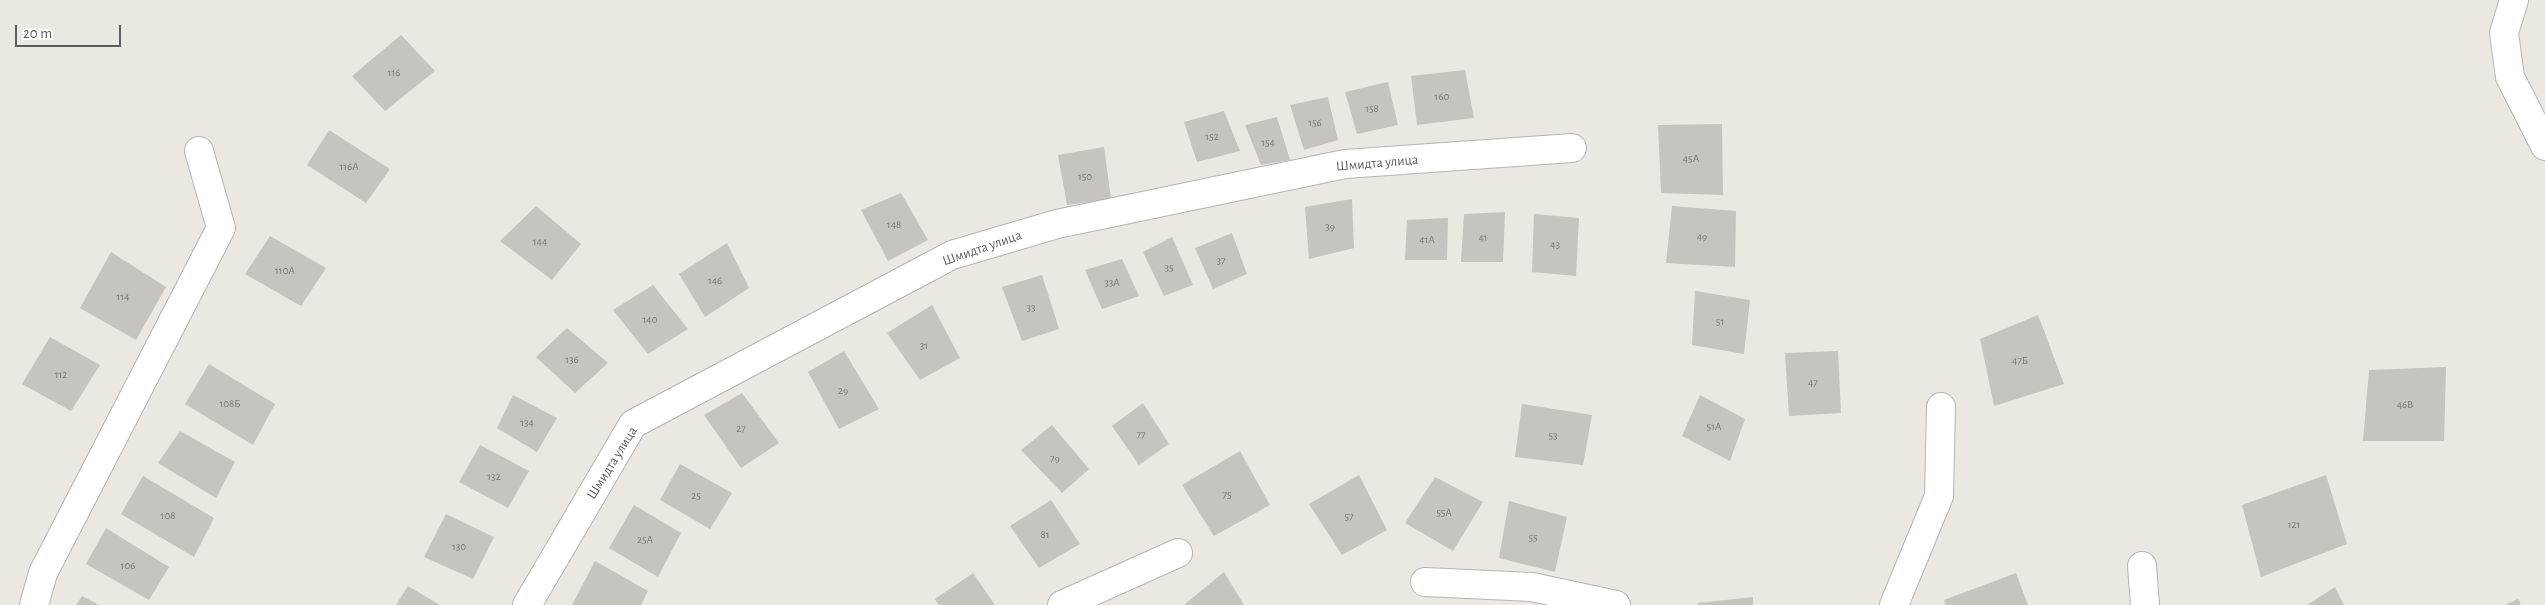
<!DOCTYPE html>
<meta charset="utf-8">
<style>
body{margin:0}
#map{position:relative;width:2545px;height:605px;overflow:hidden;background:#ebe8e1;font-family:"Alegreya Sans",sans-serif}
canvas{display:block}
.scale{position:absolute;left:15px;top:25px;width:106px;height:22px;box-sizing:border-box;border:2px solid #5a5d61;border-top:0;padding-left:6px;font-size:15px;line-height:18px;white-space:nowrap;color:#5a5d61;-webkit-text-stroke:4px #fff;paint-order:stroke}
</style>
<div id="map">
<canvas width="2545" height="605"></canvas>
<div class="scale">20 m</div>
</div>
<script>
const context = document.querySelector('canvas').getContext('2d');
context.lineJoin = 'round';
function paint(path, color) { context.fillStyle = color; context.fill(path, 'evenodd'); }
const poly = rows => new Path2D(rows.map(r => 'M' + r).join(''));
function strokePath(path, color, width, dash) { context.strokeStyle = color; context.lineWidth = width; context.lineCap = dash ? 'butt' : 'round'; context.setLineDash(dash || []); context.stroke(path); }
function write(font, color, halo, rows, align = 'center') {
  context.font = font + ' "Alegreya Sans",sans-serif'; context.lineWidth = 5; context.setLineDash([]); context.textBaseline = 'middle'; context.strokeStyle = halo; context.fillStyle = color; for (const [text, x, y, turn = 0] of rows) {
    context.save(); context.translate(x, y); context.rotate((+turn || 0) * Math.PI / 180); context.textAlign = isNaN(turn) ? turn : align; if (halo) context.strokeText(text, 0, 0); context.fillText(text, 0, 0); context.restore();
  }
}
paint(poly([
 [401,35,435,71,385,111,352,76],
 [1465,70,1474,118,1417,125,1411,76],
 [1388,82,1398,125,1357,134,1345,92],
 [1328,97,1338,140,1304,150,1290,105],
 [1224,111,1240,151,1197,162,1184,122],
 [1277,117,1290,160,1261,165,1245,125],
 [1722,124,1723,195,1661,193,1658,125],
 [329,130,390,169,366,203,307,165],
 [1104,147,1111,199,1067,205,1058,155],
 [901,193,928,240,888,261,861,210],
 [1352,199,1354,248,1309,259,1305,207],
 [536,206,581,244,552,280,500,241],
 [1672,206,1736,211,1735,267,1666,263],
 [1505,212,1503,262,1461,262,1464,214],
 [1534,214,1579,218,1576,276,1532,272],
 [1448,218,1447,260,1405,260,1407,220],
 [1232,233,1247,274,1213,289,1195,248],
 [270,236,326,268,301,306,245,274],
 [1172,237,1193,285,1164,296,1143,252],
 [727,243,749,288,705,317,679,274],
 [111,252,166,287,136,340,80,308],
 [1122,259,1139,296,1102,309,1085,270],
 [1042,275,1059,329,1022,341,1002,287],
 [653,285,688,329,648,354,613,310],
 [1695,291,1750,300,1744,354,1692,345],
 [932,305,960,358,920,380,887,333],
 [2038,315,2064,384,1994,406,1980,339],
 [567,328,608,363,575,393,536,357],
 [50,337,100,365,71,411,22,384],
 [844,351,879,409,839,429,808,372],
 [1838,351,1841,413,1789,416,1785,353],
 [209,364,275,404,253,445,185,404],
 [2446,367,2444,441,2363,441,2369,370],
 [742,393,779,443,741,468,704,415],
 [513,395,557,418,537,452,497,428],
 [1700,395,1745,419,1730,461,1682,436],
 [1143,403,1169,444,1139,465,1112,426],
 [1522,404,1592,415,1583,465,1515,457],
 [1052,425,1089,469,1062,493,1021,450],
 [180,431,235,462,216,498,158,463],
 [480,445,529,471,508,508,459,482],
 [1240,451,1270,505,1214,536,1182,485],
 [680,464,732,493,710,529,660,500],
 [1359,475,1387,530,1342,555,1309,504],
 [2326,475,2347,544,2261,577,2242,505],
 [143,476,214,518,194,557,121,514],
 [1435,477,1483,502,1453,551,1405,523],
 [1051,500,1080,544,1039,568,1010,526],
 [1509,501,1567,517,1555,572,1499,558],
 [634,505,681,533,658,577,609,548],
 [446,514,494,537,473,579,424,557],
 [106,528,169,567,149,600,86,564],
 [595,561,648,591,641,605,572,605],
 [1224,572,1244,605,1186,605,1185,604],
 [973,573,995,605,939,605,935,599],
 [2016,573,2028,605,1946,605,1944,600],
 [408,586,440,605,396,605],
 [2335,587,2344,605,2307,605],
 [82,596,99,605,76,605],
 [1753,597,1753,605,1698,605,1698,603],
 [2518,599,2521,605,2505,605]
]), '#c7c3be');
const minor = poly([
 [2514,0,2504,33,2510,77,2545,146],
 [2142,566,2145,605],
 [1425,582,1532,587,1616,605],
 [34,605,43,573,221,228,199,151],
 [527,605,633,424,952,255,1057,224,1345,164,1572,148],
 [1062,605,1178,553],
 [1894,605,1939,496,1941,407]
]);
strokePath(minor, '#b2b4b8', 30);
strokePath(minor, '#fff', 28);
write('11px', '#757678', null, [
 ["116",394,73],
 ["160",1442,97],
 ["158",1372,109],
 ["156",1315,123],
 ["152",1212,137],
 ["154",1268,143],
 ["45А",1691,159],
 ["116А",349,167],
 ["150",1085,177],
 ["148",894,225],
 ["39",1330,227],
 ["49",1702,237],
 ["41",1483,238],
 ["41А",1427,240],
 ["144",540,242],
 ["43",1555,245],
 ["37",1221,261],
 ["35",1169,268],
 ["110А",285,271],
 ["146",715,281],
 ["33А",1112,283],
 ["114",123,297],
 ["33",1031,308],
 ["140",650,320],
 ["51",1720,322],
 ["31",924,346],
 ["136",572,360],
 ["47Б",2020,361],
 ["112",61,375],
 ["47",1813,383],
 ["29",843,391],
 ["108Б",230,404],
 ["46В",2405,405],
 ["134",527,423],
 ["51А",1714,427],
 ["27",741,429],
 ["77",1141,435],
 ["53",1553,436],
 ["79",1055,459],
 ["132",494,477],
 ["75",1227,495],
 ["25",696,496],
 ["55А",1444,513],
 ["108",168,516],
 ["57",1349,517],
 ["121",2294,525],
 ["81",1045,535],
 ["55",1533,538],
 ["25А",645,540],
 ["130",459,547],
 ["106",128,566]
]);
write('14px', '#5a5d61', '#fff', [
 ["Шмидта улица",1377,163,-5],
 ["Шмидта улица",982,248,-19],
 ["Шмидта улица",612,463,-58]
]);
</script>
